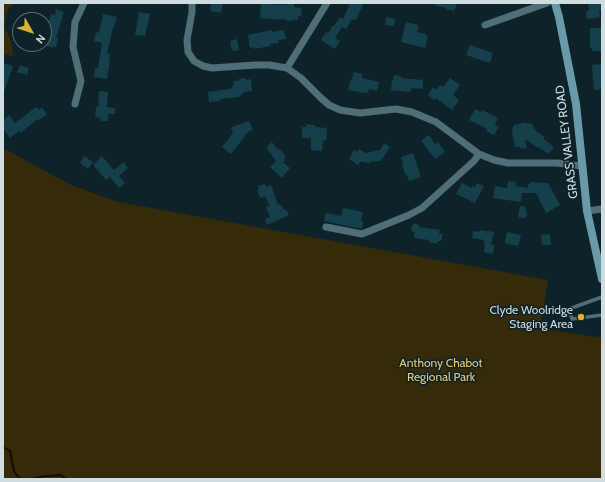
<!DOCTYPE html>
<style>
body{margin:0}
#map{position:relative;width:605px;height:482px;overflow:hidden;background:#0e2329;font-family:Cabin,sans-serif}
canvas{display:block}
.frame{position:absolute;inset:0;border:4px solid #cfdce0;pointer-events:none}
.north{position:absolute;left:12px;top:12px;width:40px;height:40px;box-sizing:border-box;background:#0e2329;border:1px solid #5b6d72;border-radius:50%;rotate:129deg;font-size:11px;font-weight:700;line-height:16px;text-align:center;color:#cfdce0}
.north::after{content:'';display:block;margin:auto;width:14px;height:18px;background:#dbb233;clip-path:polygon(50% 0,100% 100%,50% 72%,0 100%)}
</style>
<div id="map">
<canvas width="605" height="482"></canvas>
<div class="frame"></div>
<div class="north">N</div>
</div>
<script>
const context = document.querySelector('canvas').getContext('2d');
context.lineJoin = 'round';
function paint(path, color) { context.fillStyle = color; context.fill(path, 'evenodd'); }
const poly = rows => new Path2D(rows.map(r => 'M' + r).join(''));
function strokePath(path, color, width, dash) { context.strokeStyle = color; context.lineWidth = width; context.lineCap = dash ? 'butt' : 'round'; context.setLineDash(dash || []); context.stroke(path); }
function write(font, color, halo, rows, align = 'center') {
  context.font = font + ' Cabin,sans-serif'; context.lineWidth = 3; context.setLineDash([]); context.textBaseline = 'middle'; context.strokeStyle = halo; context.fillStyle = color; for (const [text, x, y, turn = 0] of rows) {
    context.save(); context.translate(x, y); context.rotate((+turn || 0) * Math.PI / 180); context.textAlign = isNaN(turn) ? turn : align; if (halo) context.strokeText(text, 0, 0); context.fillText(text, 0, 0); context.restore();
  }
}
paint(poly([
 [3,3,15,3,8,9,4,27,11,40,13,56,3,54],
 [3,148,71,185,118,202,548,280,540,328,602,338,602,479,3,479]
]), '#352a09');
strokePath(poly([
 [3,447,10,451,14,471,19,478,24,479],
 [29,479,46,476,61,475,66,479]
]), '#140e00', 2);
paint(poly([
 [211,3,223,3,221,13,210,11],
 [261,3,279,5,279,4,287,5,287,3,294,4,294,7,302,8,301,16,298,16,298,20,293,20,292,21,285,20,281,18,282,20,260,18],
 [350,3,364,3,356,20,352,19,346,29,342,27,335,38,340,41,335,49,321,40,326,32,328,33,333,25,334,26,340,17,343,19],
 [434,3,457,3,454,11,446,9,446,8,434,5],
 [588,3,602,3,602,10,599,10,600,17,587,19,586,13,587,12,587,11,589,10],
 [56,9,64,12,56,38,58,38,56,47,53,46,53,48,45,45,51,27,48,26,51,14,55,15],
 [139,12,150,14,145,36,135,35],
 [103,14,117,17,114,27,113,27,107,54,110,54,109,61,110,61,107,79,94,77,95,68,98,68,102,43,94,41,96,32,99,33],
 [386,17,395,19,394,26,385,25],
 [406,22,419,25,417,32,426,34,425,35,428,36,425,48,401,42],
 [590,28,602,28,602,51,592,51,592,48,590,48],
 [272,30,272,32,284,30,286,39,278,40,279,43,270,44,271,46,254,49,254,47,250,48,248,35],
 [237,39,239,50,232,51,230,41],
 [470,45,493,53,490,63,466,55],
 [4,63,13,66,4,92,3,92,3,66],
 [602,64,602,89,594,90,592,65],
 [20,65,29,68,27,75,17,72],
 [354,72,362,74,362,78,379,82,377,91,369,89,368,93,364,92,364,93,348,90,351,79,352,79],
 [394,75,401,76,401,78,423,80,423,89,412,88,411,91,409,91,409,92,391,90,392,80,393,80],
 [245,78,247,80,251,79,252,91,244,92,239,97,220,99,220,101,209,102,208,92,230,89,234,85,233,81,238,81,239,79],
 [450,78,460,85,453,95,459,100,452,110,436,98,434,100,428,95,433,87,436,90,440,85,443,87],
 [99,91,108,92,107,107,115,108,115,114,108,114,108,121,101,121,101,119,99,119,99,117,95,117,96,107,98,107],
 [36,107,39,110,42,107,47,114,39,120,38,119,20,133,19,131,10,138,3,129,3,120,9,115,15,123],
 [475,109,481,112,482,110,498,118,495,125,499,127,494,135,486,131,487,129,469,120],
 [249,121,253,130,248,132,231,154,222,147,233,133,231,128,232,128,232,127],
 [527,122,527,124,532,123,534,129,544,137,544,139,554,147,549,154,538,147,538,148,525,139,527,148,521,149,520,147,515,147,512,134,513,127,514,125],
 [306,124,315,125,315,127,327,128,326,141,323,140,322,151,311,150,311,138,302,138,302,127,306,127],
 [429,135,435,144,438,142,445,152,435,159,422,142,422,140],
 [272,142,278,150,280,149,286,157,284,158,285,160,283,162,290,168,282,178,270,167,276,161,266,147],
 [384,143,390,147,381,161,370,162,369,164,365,162,360,162,358,165,349,159,354,150,357,152,359,149,366,153,380,150],
 [413,153,421,177,409,181,407,175,406,176,402,165,403,165,401,157],
 [84,156,93,162,88,169,80,163],
 [102,156,114,170,124,162,128,168,119,176,125,183,119,188,110,177,106,180,93,165],
 [508,181,516,182,515,186,528,188,528,184,530,184,531,182,548,183,560,205,546,213,536,193,522,193,521,202,493,198,495,186,507,188],
 [462,183,472,188,472,186,475,187,477,183,484,186,475,203,456,194],
 [265,184,266,187,271,185,278,205,280,204,284,210,286,209,289,215,267,225,265,219,270,217,266,207,270,206,265,196,260,198,257,190,259,189,258,186],
 [520,206,526,207,525,211,527,211,526,218,518,217],
 [343,208,363,212,361,221,363,221,362,229,324,221,326,213,341,216],
 [413,223,420,225,419,227,440,230,439,234,443,234,441,241,438,241,437,244,429,242,429,240,414,238,415,232,411,231],
 [480,230,494,232,491,244,494,245,493,254,484,252,485,243,484,243,484,240,472,238,473,231,480,232],
 [507,232,521,235,518,246,505,243],
 [550,234,551,245,542,245,541,235]
]), '#153f4b');
strokePath(poly([
 [602,297,569,309,572,319,602,315]
]), '#506e77', 3.5);
strokePath(poly([
 [192,3,192,12,187,40,188,52,194,61,203,66,212,68,255,65,269,65,287,68,301,78,321,98,329,105,340,110,360,113,396,109,412,112,436,122,479,154,494,160,508,163,557,163,582,166],
 [485,25,547,3],
 [287,68,327,3],
 [75,104,81,81,73,47,75,22,84,3],
 [587,211,602,209],
 [326,227,362,234,409,215,422,208,474,161,479,154]
]), '#506e77', 7);
strokePath(poly([
 [555,3,559,17,576,104,587,211,602,279]
]), '#699aa9', 8);
for (const [x, y, r, color] of [
 [581,317,4,"#dbb233"]
]) { const dot = new Path2D(); dot.arc(x, y, r, 0, 2 * Math.PI); context.fillStyle = color; context.fill(dot); strokePath(dot, '#0e2329', 1.5); }
write('12px', '#cfdce0', '#0e2329', [
 ["GRASS VALLEY ROAD",567,142,-97]
]);
write('12px', '#cfdce0', '#0e2329', [
 ["Clyde Woolridge",573,310],
 ["Staging Area",573,324]
], 'right');
write('12px', '#ebca72', '#0e2329', [
 ["Anthony Chabot",441,363],
 ["Regional Park",441,377]
]);
</script>
